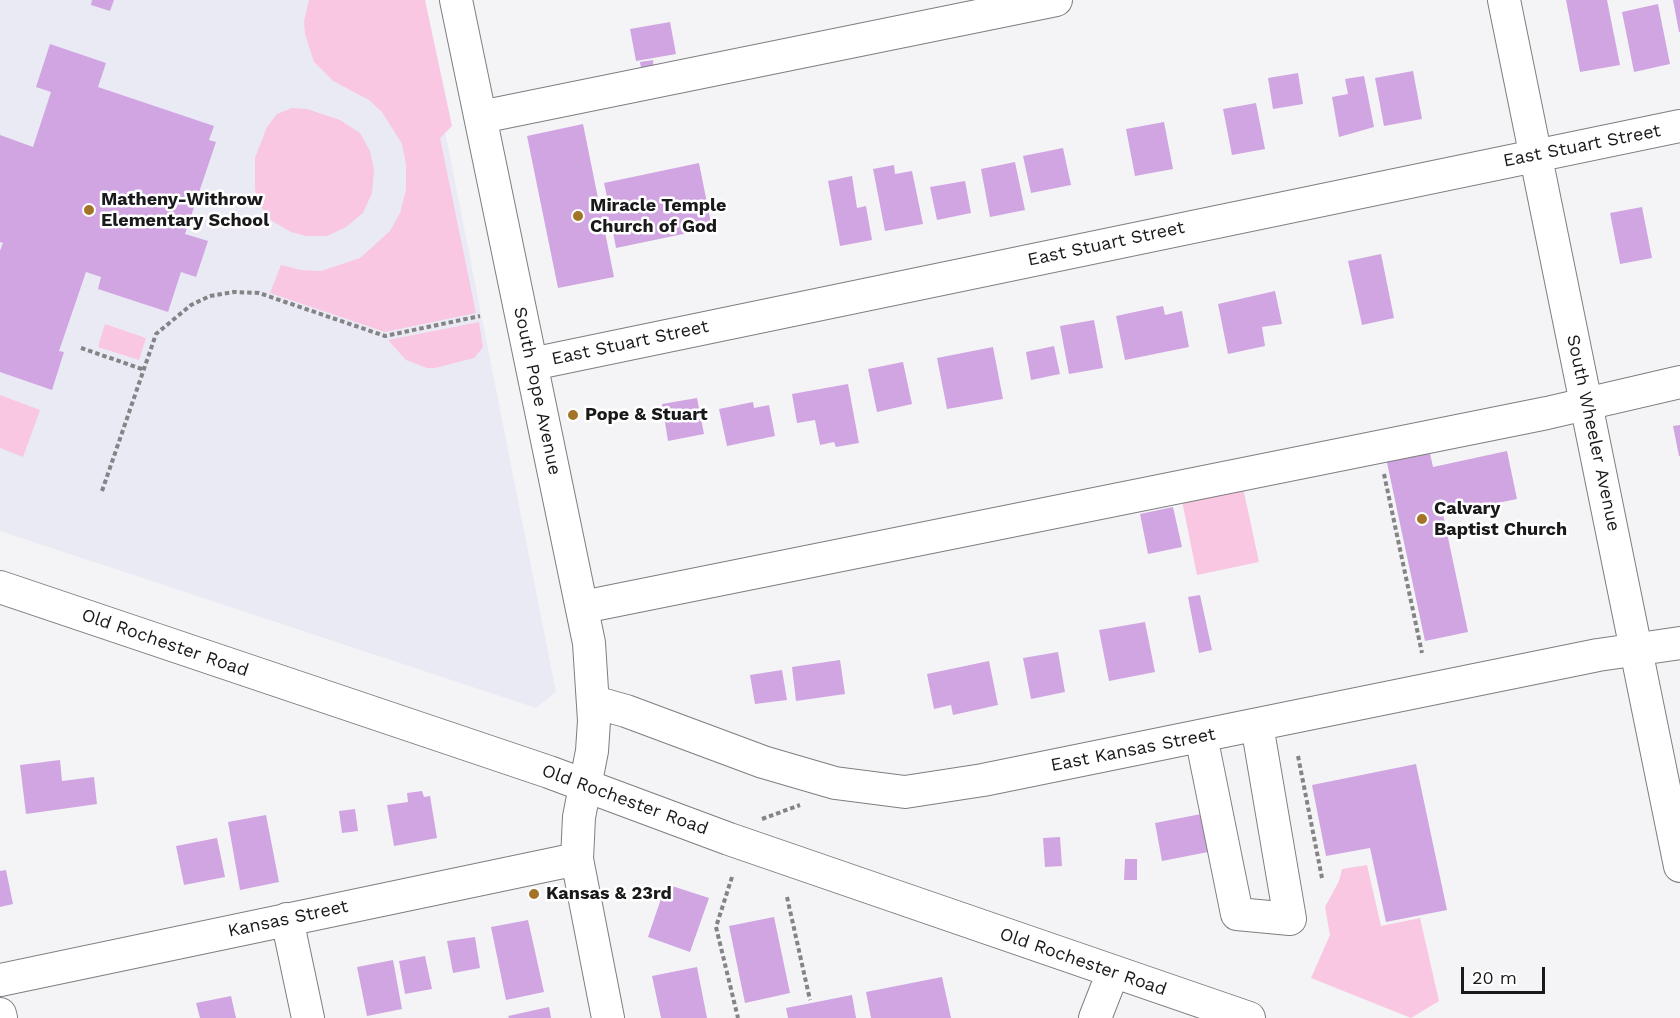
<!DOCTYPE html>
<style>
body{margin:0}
#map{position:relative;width:1680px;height:1018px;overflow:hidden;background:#f4f4f7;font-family:"Work Sans",sans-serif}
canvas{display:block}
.scale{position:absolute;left:1461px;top:967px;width:84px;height:27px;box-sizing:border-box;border:3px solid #19191b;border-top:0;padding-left:8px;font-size:18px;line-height:21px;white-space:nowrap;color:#19191b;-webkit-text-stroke:4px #fff;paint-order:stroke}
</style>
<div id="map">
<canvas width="1680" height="1018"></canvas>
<div class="scale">20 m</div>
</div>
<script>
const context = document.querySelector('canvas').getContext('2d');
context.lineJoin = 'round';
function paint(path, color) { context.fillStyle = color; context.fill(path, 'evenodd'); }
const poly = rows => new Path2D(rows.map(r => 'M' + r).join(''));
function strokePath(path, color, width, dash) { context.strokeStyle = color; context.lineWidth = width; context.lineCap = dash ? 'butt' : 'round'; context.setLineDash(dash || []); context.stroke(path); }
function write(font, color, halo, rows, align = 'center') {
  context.font = font + ' "Work Sans",sans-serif'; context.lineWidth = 5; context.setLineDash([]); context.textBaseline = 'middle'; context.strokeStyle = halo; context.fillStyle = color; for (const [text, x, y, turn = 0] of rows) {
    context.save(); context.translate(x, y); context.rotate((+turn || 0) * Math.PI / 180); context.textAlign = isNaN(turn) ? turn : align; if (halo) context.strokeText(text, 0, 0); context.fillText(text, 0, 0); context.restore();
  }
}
paint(poly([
 [0,0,419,0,556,692,536,708,0,531]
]), '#eaeaf5');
paint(poly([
 [309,0,425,0,452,126,440,138,476,313,385,332,270,293,281,265,301,270,321,271,360,258,390,231,400,213,406,190,406,164,402,144,382,112,369,100,333,81,314,62,305,34,304,21],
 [292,108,307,109,340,120,360,133,370,151,374,170,372,193,363,213,346,227,327,236,306,236,291,232,272,221,261,207,255,190,255,158,267,127,277,114],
 [479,322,483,347,474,358,435,368,427,368,406,360,388,340],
 [105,324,146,338,139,360,98,347],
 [0,395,40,410,23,457,0,448],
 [1242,483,1259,562,1197,575,1181,496],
 [1367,865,1381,926,1420,918,1439,1001,1411,1018,1311,978,1330,935,1325,907,1339,881,1342,869]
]), '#f9c7e1');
paint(poly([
 [92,0,114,0,110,11,91,5],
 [1566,0,1607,0,1620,65,1580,72],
 [1673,0,1680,0,1680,32,1679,32],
 [1658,4,1670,64,1634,72,1622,12],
 [670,22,676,54,636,61,630,29],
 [50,44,106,63,98,87,214,126,209,140,216,142,185,234,208,241,196,277,181,272,168,312,98,289,101,277,86,272,59,351,64,352,52,390,0,372,0,251,3,243,0,242,0,135,33,147,51,92,36,87],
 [653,60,654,71,642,73,640,62],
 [1413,71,1422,119,1384,126,1375,78],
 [1298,73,1303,104,1273,109,1268,78],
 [1364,76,1374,127,1339,137,1332,97,1348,94,1345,79],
 [1256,103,1265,149,1232,155,1223,109],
 [1164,122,1173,169,1135,176,1126,129],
 [583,124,600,208,609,206,604,183,699,163,712,228,616,248,612,226,604,227,614,277,558,288,527,136],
 [1063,148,1071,185,1031,193,1023,156],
 [1015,162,1025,210,990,217,981,169],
 [894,165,895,174,912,171,923,224,885,231,873,169],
 [852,176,857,208,866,206,872,240,840,246,828,181],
 [965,181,971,213,937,220,930,187],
 [1642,207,1652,258,1620,264,1610,213],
 [1381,254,1394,318,1362,325,1348,261],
 [1275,291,1282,324,1262,327,1265,346,1228,354,1218,304],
 [1163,306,1165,315,1182,311,1189,347,1125,360,1116,316],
 [1094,320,1103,368,1069,374,1060,326],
 [1054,346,1060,374,1031,380,1026,352],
 [993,347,1003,399,947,409,937,358],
 [903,362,912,404,877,412,868,369],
 [848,384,859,443,836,447,834,442,820,445,815,420,797,423,792,394],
 [697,398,704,434,668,441,662,404],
 [753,402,754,408,769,405,775,436,727,446,719,409],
 [1680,425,1680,456,1679,456,1673,426],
 [1429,449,1433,467,1507,451,1517,499,1443,514,1468,632,1425,641,1386,458],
 [1173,507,1182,547,1148,554,1140,514],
 [1200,595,1212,650,1199,653,1188,597],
 [1145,622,1155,672,1109,681,1099,630],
 [1058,652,1065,692,1031,699,1023,658],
 [840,660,845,694,796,701,792,667],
 [989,661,998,705,953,715,951,705,934,709,927,674],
 [782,670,787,700,755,704,750,675],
 [60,760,62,781,94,777,97,804,26,814,20,765],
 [1416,764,1447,910,1386,922,1370,848,1326,856,1312,785],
 [422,791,424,797,430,796,437,838,394,846,387,805,408,802,407,793],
 [355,809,358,831,342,833,339,811],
 [1201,814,1208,852,1162,861,1155,823],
 [266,815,279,882,240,890,228,822],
 [1060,837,1062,866,1045,867,1043,838],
 [217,838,225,877,184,885,176,846],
 [1125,859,1137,859,1137,880,1124,880],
 [6,870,13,904,0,907,0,871],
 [666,884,709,898,690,952,648,937],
 [774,917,790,993,745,1003,729,926],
 [528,920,544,992,506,1000,491,927],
 [475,937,480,968,453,973,447,941],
 [425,956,432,989,405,994,399,961],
 [393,960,402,1009,367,1016,357,967],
 [697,967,707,1018,661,1018,652,976],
 [942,977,951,1018,871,1018,866,992],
 [852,995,856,1018,788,1018,786,1008],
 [231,996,236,1018,200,1018,196,1003],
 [549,1007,551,1018,509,1018,508,1016]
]), '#d0a5e1');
const minor = poly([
 [456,0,589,643,594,721,592,751,579,817,577,859,608,1018],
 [1504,0,1680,866],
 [481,117,1056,0],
 [532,364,1680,126],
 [0,587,549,772,729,839,1249,1018],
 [583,607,1547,413,1680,382],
 [594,702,626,711,763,762,835,783,905,792,983,780,1598,655,1680,643],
 [1201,736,1237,914,1290,919,1257,725],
 [287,919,308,1018],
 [0,980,577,859],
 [0,1014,1,1018],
 [1095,1018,1113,972]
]);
strokePath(minor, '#7e7e81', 34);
strokePath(poly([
 [81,348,142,369],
 [1384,474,1422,653],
 [102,491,156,334,191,305,210,296,234,292,259,293,385,336,480,316],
 [1298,756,1322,878],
 [762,819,800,805],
 [732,877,716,927,738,1018],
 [787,897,810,1000]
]), '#848486', 4, [4.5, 3]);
strokePath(minor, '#fff', 32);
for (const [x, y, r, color] of [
 [89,210,6,"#a37427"],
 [578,216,6,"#a37427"],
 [573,415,6,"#a37427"],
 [1422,519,6,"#a37427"],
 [534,894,6,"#a37427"]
]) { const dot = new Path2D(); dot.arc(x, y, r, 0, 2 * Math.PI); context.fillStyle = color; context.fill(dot); strokePath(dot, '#fff', 2); }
write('18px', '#19191b', '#fff', [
 ["East Stuart Street",1582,146,-11],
 ["East Stuart Street",1106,244,-12],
 ["East Stuart Street",630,343,-12],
 ["South Pope Avenue",537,391,78],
 ["South Wheeler Avenue",1593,433,78],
 ["Old Rochester Road",165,643,19],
 ["East Kansas Street",1133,750,-11],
 ["Old Rochester Road",625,800,20],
 ["Kansas Street",288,919,-12],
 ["Old Rochester Road",1083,962,19]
]);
write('bold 18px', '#19191b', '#fff', [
 ["Matheny-Withrow",101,200],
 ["Elementary School",101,221],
 ["Miracle Temple",590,206],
 ["Church of God",590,227],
 ["Pope & Stuart",585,415],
 ["Calvary",1434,509],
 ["Baptist Church",1434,530],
 ["Kansas & 23rd",546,894]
], 'left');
</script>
